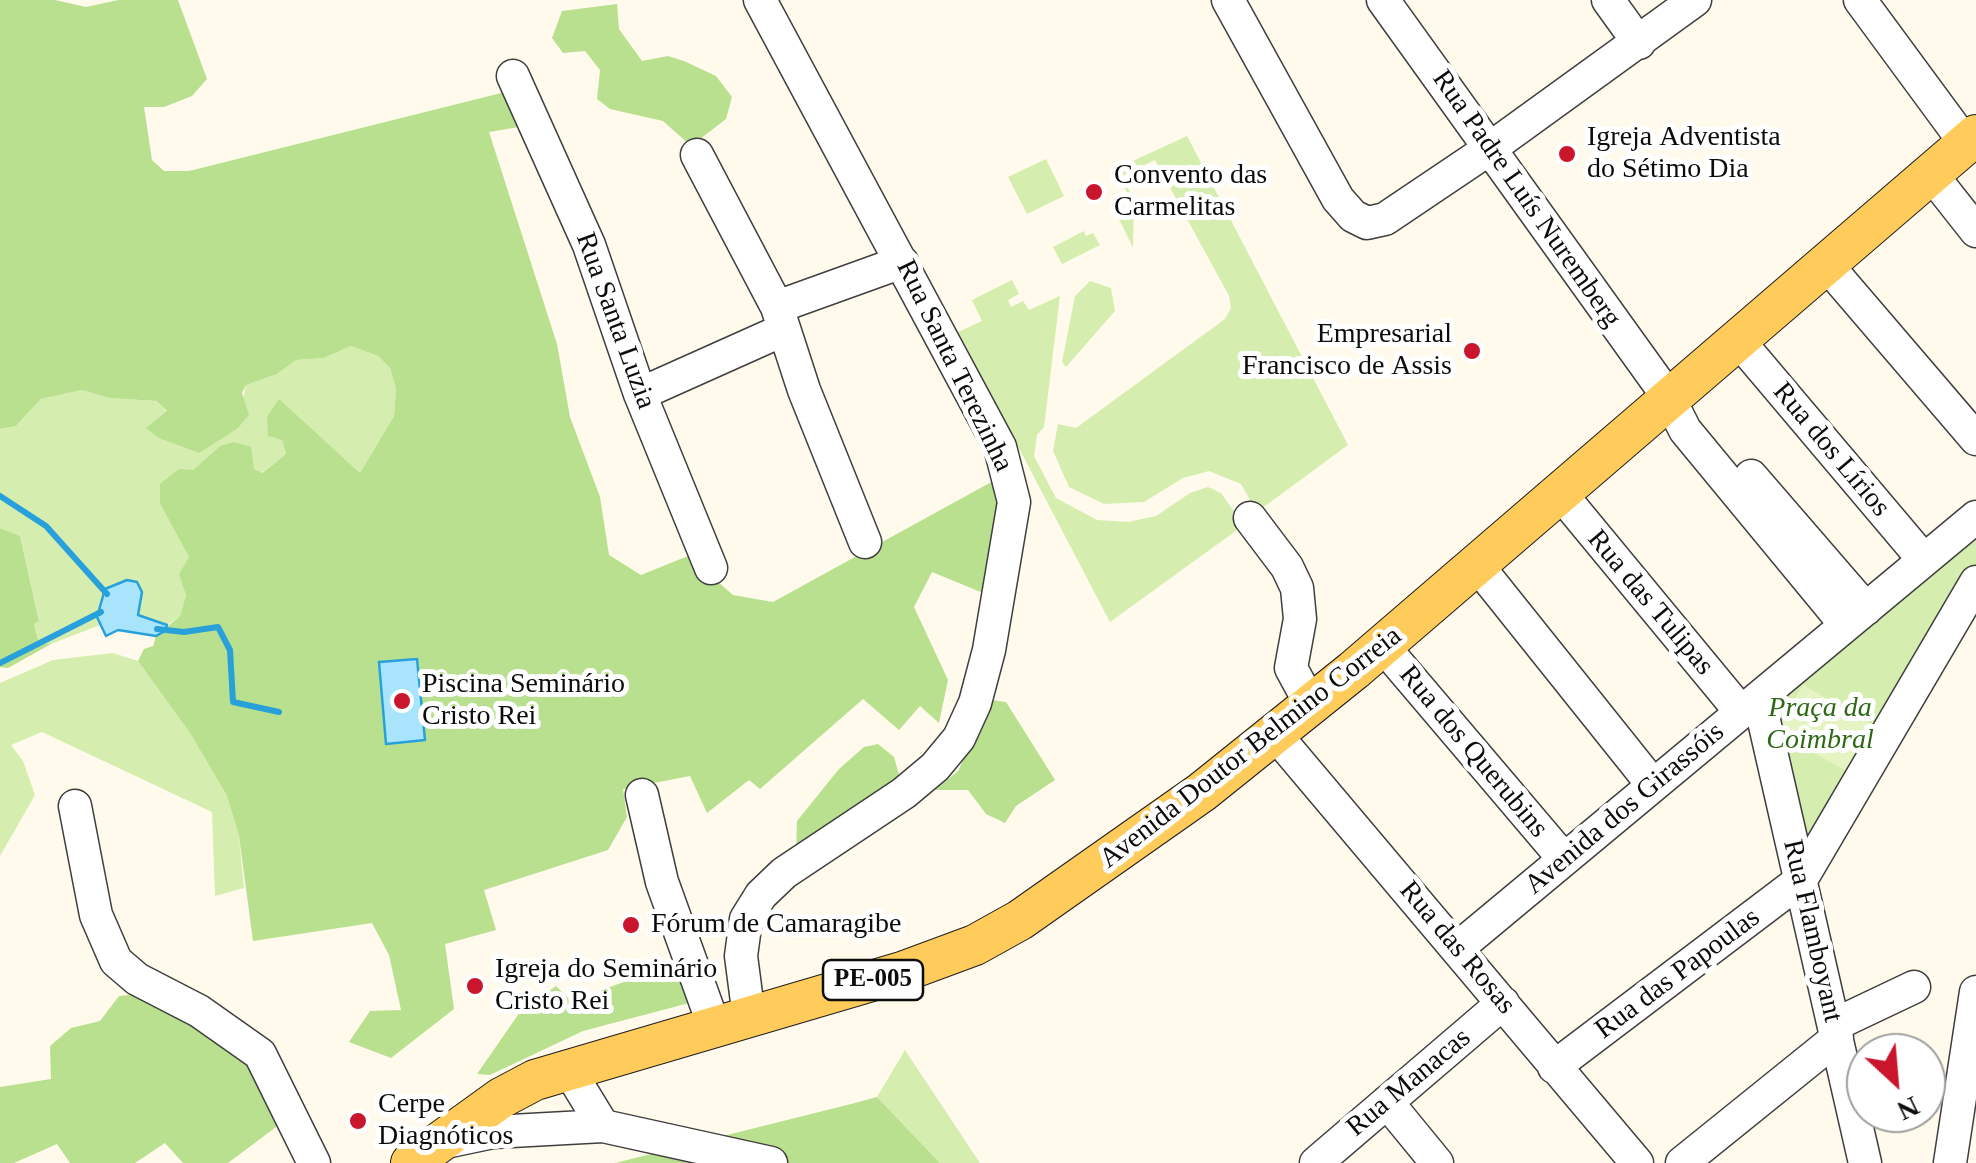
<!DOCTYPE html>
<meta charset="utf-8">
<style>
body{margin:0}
#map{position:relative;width:1976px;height:1163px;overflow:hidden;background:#fffaeb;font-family:Georgia,serif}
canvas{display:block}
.north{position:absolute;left:1846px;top:1033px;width:100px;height:100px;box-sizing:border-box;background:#fff;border:2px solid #9e9e9e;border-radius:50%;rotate:154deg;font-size:28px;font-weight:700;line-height:40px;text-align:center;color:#0c0c0c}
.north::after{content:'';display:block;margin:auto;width:35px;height:45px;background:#ca162c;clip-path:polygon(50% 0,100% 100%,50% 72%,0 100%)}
</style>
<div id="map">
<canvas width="1976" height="1163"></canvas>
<div class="north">N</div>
</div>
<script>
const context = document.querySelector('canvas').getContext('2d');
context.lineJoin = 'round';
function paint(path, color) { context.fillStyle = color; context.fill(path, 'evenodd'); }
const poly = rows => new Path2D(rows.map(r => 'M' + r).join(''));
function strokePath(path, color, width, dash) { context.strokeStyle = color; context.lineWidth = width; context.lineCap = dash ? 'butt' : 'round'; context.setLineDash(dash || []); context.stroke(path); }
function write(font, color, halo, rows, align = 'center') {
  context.font = font + ' Georgia,serif'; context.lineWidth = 10; context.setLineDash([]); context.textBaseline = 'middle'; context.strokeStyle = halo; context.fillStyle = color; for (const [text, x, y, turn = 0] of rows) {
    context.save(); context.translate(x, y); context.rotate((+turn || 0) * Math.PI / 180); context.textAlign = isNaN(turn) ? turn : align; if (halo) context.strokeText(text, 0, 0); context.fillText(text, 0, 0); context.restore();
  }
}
paint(poly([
 [1187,136,1348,445,1257,512,1241,484,1209,471,1183,478,1144,502,1104,504,1069,487,1053,451,1058,424,1076,428,1225,319,1231,308,1229,296,1155,160,1122,176,1134,200,1133,248,1117,215,1128,209,1126,203,1131,200,1116,172,1111,171],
 [1046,159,1064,196,1027,214,1008,177],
 [1084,231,1086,236,1093,233,1100,245,1062,264,1053,247],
 [1012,280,1019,294,1008,300,1011,307,1023,301,1029,310,1060,296,1044,427,1037,435,1034,456,1056,498,1097,520,1128,522,1156,516,1190,493,1208,487,1221,493,1244,525,1110,622,958,332,982,321,972,300],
 [1090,281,1111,288,1115,311,1066,367,1062,362,1075,296],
 [351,346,378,356,390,368,396,389,394,416,360,473,286,407,282,440,286,454,261,473,254,469,251,458,220,446,193,470,174,525,189,557,180,574,186,595,180,616,167,625,152,621,138,615,142,592,105,589,97,617,100,625,51,644,39,643,34,624,39,620,20,536,0,528,0,429,16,426,41,399,82,390,109,398,155,401,167,409,147,428,198,453,237,429,246,385,277,374,296,360,324,358],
 [1976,526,1976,566,1800,847,1767,709],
 [113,653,138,661,190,733,227,796,239,836,244,888,215,896,212,812,42,732,11,745,23,761,35,795,0,856,0,683,53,660],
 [905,1050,980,1163,940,1163,877,1097]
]), '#d5eeb0');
paint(poly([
 [0,0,55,0,86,7,118,0,178,0,207,79,192,96,164,107,144,107,152,160,164,171,189,171,509,91,525,126,489,132,557,344,570,417,600,497,609,555,641,575,688,556,733,595,773,602,995,480,1003,517,988,595,932,572,914,607,948,680,939,723,920,706,899,730,863,699,760,789,749,780,707,813,690,776,623,789,627,817,608,850,484,890,496,930,445,944,454,1009,391,1058,349,1042,370,1011,401,1010,389,955,372,923,253,941,239,836,227,796,190,733,138,661,144,649,153,646,156,636,180,616,186,595,179,574,189,557,160,503,160,484,179,469,193,470,220,446,234,442,251,447,254,469,262,473,286,454,282,440,268,436,267,417,279,399,360,473,394,416,396,389,390,368,378,356,351,346,324,358,296,360,277,374,246,385,242,393,249,415,237,429,199,453,159,438,146,428,167,410,156,401,109,398,82,390,41,399,16,426,0,429],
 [617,4,619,29,642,61,668,56,684,61,716,76,732,97,726,119,691,146,663,121,610,109,597,99,600,70,585,51,563,53,552,38,562,11],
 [0,528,20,536,39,621,34,624,36,632,39,643,51,644,8,668,0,667],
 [992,700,1006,702,1055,780,1016,806,1005,823,986,814,968,790,935,790,958,771],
 [878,744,894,757,901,782,796,851,797,821,839,769,864,747],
 [649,973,677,976,693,1002,583,1031,490,1075,477,1074,520,1012,556,986,571,1001],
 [147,993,260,1054,284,1121,228,1163,183,1163,165,1143,135,1163,70,1163,57,1144,14,1163,0,1163,0,1087,51,1079,50,1046,71,1028,100,1021,119,996],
 [877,1097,940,1163,615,1163,851,1104]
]), '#b9e08e');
paint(poly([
 [1803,685,1874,725,1848,772,1776,732]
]), '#e6f4c3');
const water = poly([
 [127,580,137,582,142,592,138,615,167,625,165,631,156,636,118,630,106,636,97,617,105,589,127,580],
 [417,659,425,740,386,744,379,662,417,659]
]);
paint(water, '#a9e4fd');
strokePath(water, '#28a1db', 2.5);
strokePath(poly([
 [0,496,46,526,107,594],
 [157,629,184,632,218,627,230,650,233,702,279,712],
 [0,663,101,612]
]), '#28a1db', 6);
const minor = poly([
 [1228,0,1338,199,1353,216,1367,223,1385,219,1492,147,1695,0],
 [1383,0,1669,398,1685,430,1846,625],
 [1608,0,1639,43],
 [1860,0,1966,144],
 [513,76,589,245,640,394,711,568],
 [697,155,777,307,804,390,865,542],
 [1931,174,1976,231],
 [1826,264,1976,439],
 [777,307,902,262],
 [1738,340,1924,560],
 [640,394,783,330],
 [1751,476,1866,609],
 [1560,493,1741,712],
 [1250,518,1287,567,1297,588,1300,619,1291,668,1311,705],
 [1477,565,1653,785],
 [1383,646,1564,859],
 [1759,699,1865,1163],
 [1275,734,1637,1163],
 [642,795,662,882,714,1026],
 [75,806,96,915,116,961,137,979,199,1011,260,1054,314,1163],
 [1459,947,1976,517],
 [749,1017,741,956,746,919,761,895,784,873,904,793,935,767,959,738,975,703,989,650,1014,502,1000,447,760,0],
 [1834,1025,1914,987],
 [567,1067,603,1126],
 [1554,1067,1801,880,1976,582],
 [1387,1102,1437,1163],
 [441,1143,493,1132,603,1126,771,1163],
 [1316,1163,1503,1003],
 [1682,1163,1837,1038],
 [1950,1163,1976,992]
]);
const major = poly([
 [411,1163,501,1098,535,1080,902,972,975,945,1020,920,1202,792,1354,670,1976,135]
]);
strokePath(minor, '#3f3f3f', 35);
strokePath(major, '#1d1d1d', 42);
strokePath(minor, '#fff', 32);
strokePath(major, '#ffcb5b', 40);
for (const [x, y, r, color] of [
 [1567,154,10,"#ca162c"],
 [1094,192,10,"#ca162c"],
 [1472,351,10,"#ca162c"],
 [402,701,10,"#ca162c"],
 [631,925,10,"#ca162c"],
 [475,986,10,"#ca162c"],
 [358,1121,10,"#ca162c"]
]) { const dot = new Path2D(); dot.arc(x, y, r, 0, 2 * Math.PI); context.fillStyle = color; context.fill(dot); strokePath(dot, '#fff', 4); }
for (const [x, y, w] of [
 [873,980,100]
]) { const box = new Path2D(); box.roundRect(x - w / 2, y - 20, w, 40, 8); context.fillStyle = '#fff'; context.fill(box); strokePath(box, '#0c0c0c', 2.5); }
write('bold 25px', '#0c0c0c', null, [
 ["PE-005",873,980]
]);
write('28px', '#0c0c0c', '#fff', [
 ["Igreja Adventista",1587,138],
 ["do Sétimo Dia",1587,170],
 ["Convento das",1114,176],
 ["Carmelitas",1114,208],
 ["Empresarial",1452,335,"right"],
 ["Francisco de Assis",1452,367,"right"],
 ["Piscina Seminário",422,685],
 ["Cristo Rei",422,717],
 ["Fórum de Camaragibe",651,925],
 ["Igreja do Seminário",495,970],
 ["Cristo Rei",495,1002],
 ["Cerpe",378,1105],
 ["Diagnóticos",378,1137]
], 'left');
write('28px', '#0c0c0c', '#fff', [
 ["Rua Padre Luís Nuremberg",1526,199,55],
 ["Rua Santa Luzia",615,321,70],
 ["Rua Santa Terezinha",954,366,64],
 ["Rua dos Lírios",1831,450,50],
 ["Rua das Tulipas",1650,603,50],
 ["Avenida Doutor Belmino Correia",1251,748,-38],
 ["Rua dos Querubins",1473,752,50],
 ["Avenida dos Girassóis",1625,809,-40],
 ["Rua Flamboyant",1812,931,77],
 ["Rua das Rosas",1457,948,50],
 ["Rua das Papoulas",1678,974,-37],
 ["Rua Manacas",1409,1083,-40]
]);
write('italic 28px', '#2e6a16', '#fff', [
 ["Praça da",1820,709],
 ["Coimbral",1820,741]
]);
</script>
